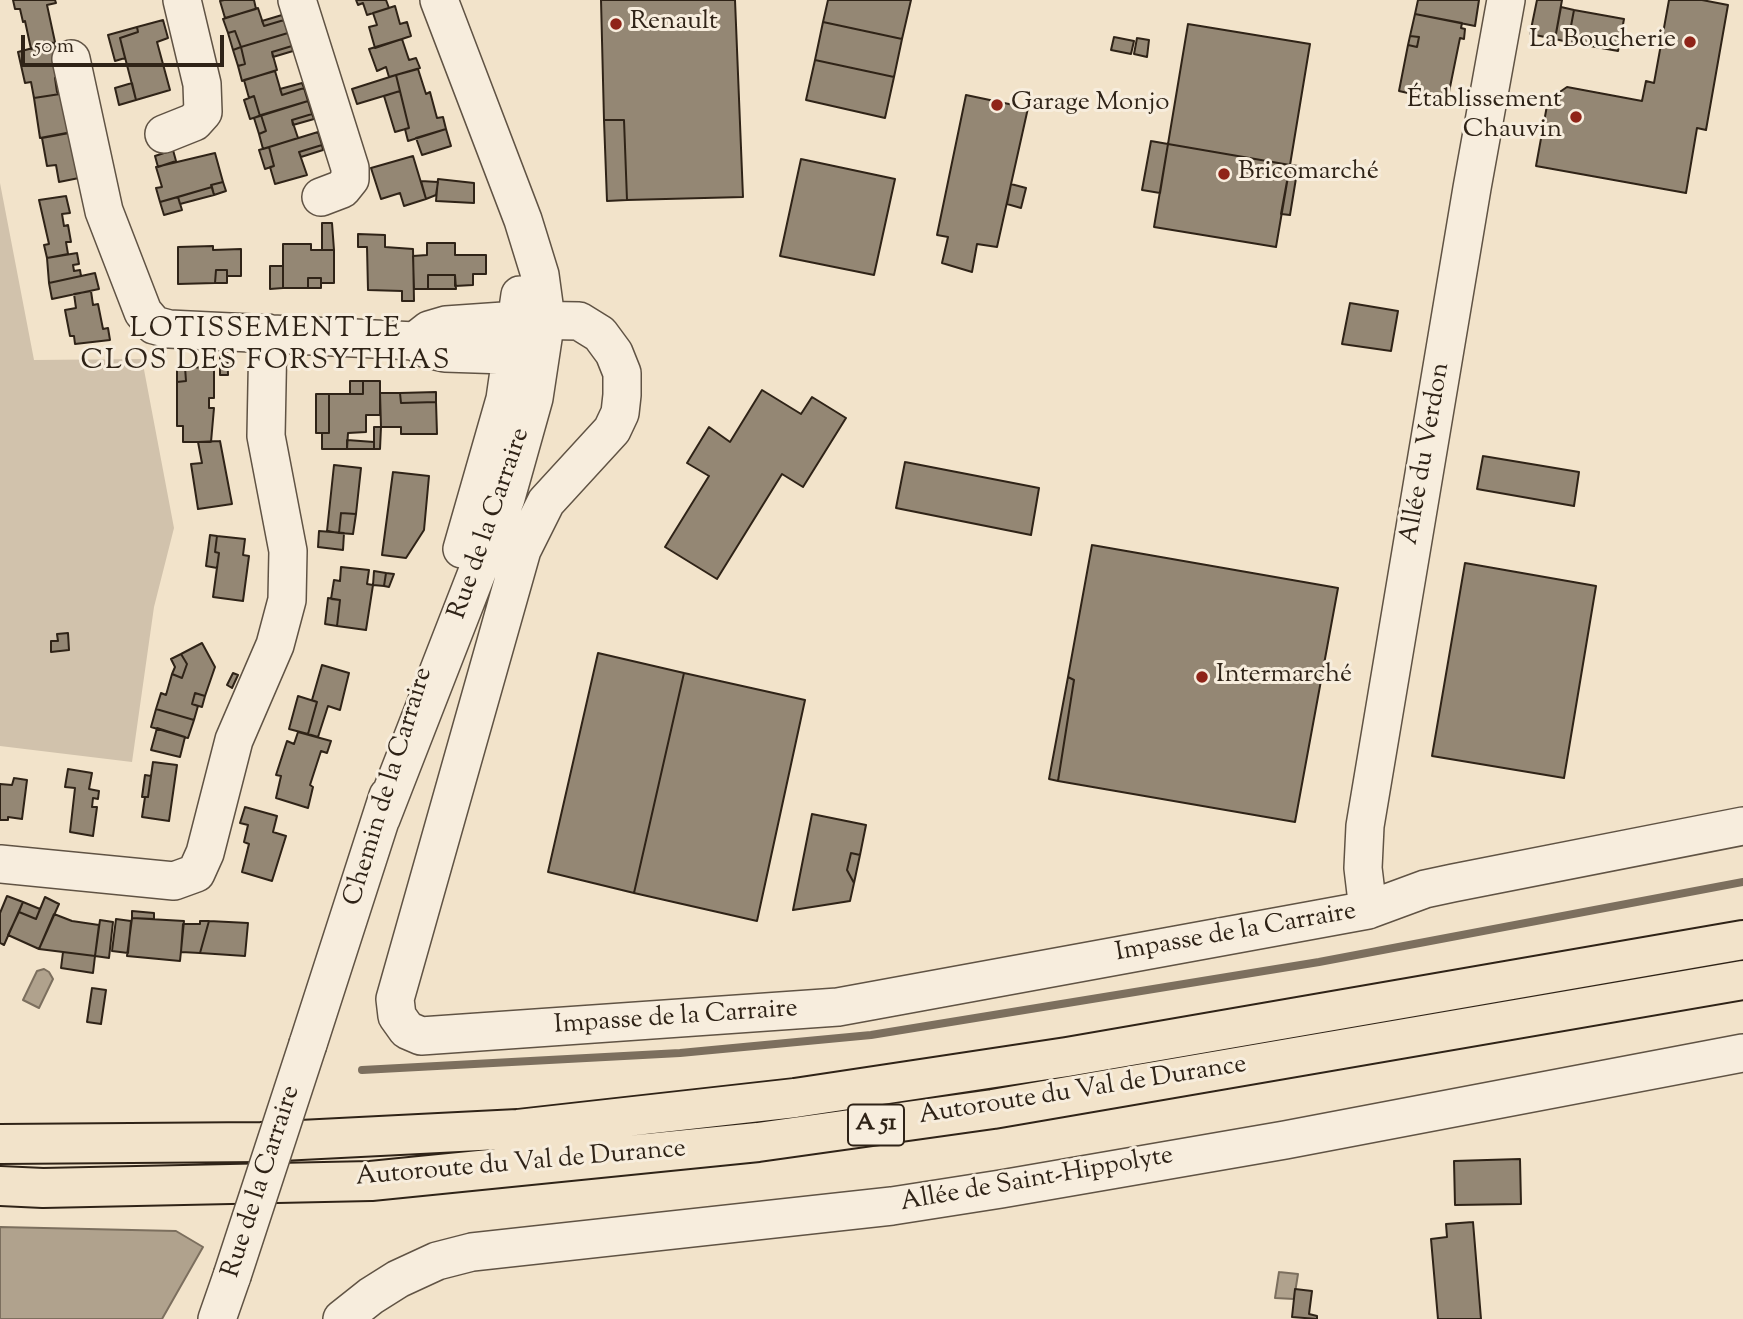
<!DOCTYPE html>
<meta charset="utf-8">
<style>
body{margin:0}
#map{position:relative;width:1743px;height:1319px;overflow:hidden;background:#f2e3ca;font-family:"Sorts Mill Goudy",serif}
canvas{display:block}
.scale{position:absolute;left:21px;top:35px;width:203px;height:32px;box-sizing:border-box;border:4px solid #2f2317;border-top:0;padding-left:9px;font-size:21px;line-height:24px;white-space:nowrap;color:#2f2317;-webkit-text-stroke:5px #f7eddd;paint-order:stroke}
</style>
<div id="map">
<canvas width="1743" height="1319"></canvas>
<div class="scale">50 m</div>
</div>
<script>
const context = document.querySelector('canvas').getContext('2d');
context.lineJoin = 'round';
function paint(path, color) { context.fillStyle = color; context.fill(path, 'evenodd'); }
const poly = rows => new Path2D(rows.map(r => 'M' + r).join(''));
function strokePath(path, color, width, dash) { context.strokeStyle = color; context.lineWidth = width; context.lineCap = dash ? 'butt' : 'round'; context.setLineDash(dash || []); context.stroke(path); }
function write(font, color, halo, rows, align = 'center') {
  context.font = font + ' "Sorts Mill Goudy",serif'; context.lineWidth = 6; context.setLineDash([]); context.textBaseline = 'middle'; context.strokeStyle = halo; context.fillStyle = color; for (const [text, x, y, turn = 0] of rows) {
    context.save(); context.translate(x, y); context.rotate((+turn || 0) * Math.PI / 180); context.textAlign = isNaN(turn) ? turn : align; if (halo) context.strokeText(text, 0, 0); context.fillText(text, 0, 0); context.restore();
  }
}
paint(poly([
 [0,183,34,360,142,359,174,528,154,607,132,762,0,746]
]), '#d1c2ac');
const water = poly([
 [44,969,49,972,53,979,39,1008,23,1000,37,971,44,969],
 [0,1227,176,1231,203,1247,162,1319,0,1319,0,1227],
 [1279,1272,1298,1274,1294,1299,1275,1298,1279,1272]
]);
paint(water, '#b0a28d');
strokePath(water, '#7c6f5e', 2);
strokePath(poly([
 [362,1070,680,1053,871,1035,1319,962,1743,882]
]), '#7c6f5e', 8);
const building = poly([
 [13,0,55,0,56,3,47,5,55,42,31,49,25,21,23,22,20,9,15,9,13,0],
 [224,0,254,0,256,9,225,18,220,1,224,0],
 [356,0,386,0,389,8,367,15,363,3,358,5,356,0],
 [601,0,735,0,743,197,627,200,624,120,604,120,601,0],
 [828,0,911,0,902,39,823,22,828,0],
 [1418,0,1479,0,1475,26,1415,14,1418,0],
 [1537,0,1562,0,1555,39,1530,34,1537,0],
 [1669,0,1702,0,1728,5,1706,130,1697,128,1686,193,1536,166,1548,100,1567,87,1642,101,1646,81,1654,83,1669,0],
 [395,6,400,24,407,22,411,36,375,48,369,27,377,25,373,13,395,6],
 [1561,7,1574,10,1568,42,1555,39,1561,7],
 [258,8,264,26,284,20,288,33,241,47,235,31,228,33,223,19,258,8],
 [1574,10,1624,19,1618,51,1568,42,1574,10],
 [1415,14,1462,23,1461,28,1465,29,1464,39,1460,38,1447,102,1399,91,1408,45,1417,47,1419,37,1410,36,1415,14],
 [282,15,284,20,264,26,262,21,282,15],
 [163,20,168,38,157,42,170,90,136,100,120,38,138,32,137,27,163,20],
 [823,22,902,39,894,77,815,60,823,22],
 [1188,24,1310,44,1290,165,1168,144,1188,24],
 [137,27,138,32,120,38,125,58,115,61,108,35,137,27],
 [235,31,241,47,233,50,228,33,235,31],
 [288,33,292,46,272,52,277,70,242,81,238,66,245,64,241,47,288,33],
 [1410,36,1419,37,1417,47,1408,45,1410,36],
 [1114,37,1134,41,1131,54,1111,50,1114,37],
 [1137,38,1149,40,1147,57,1134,54,1137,38],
 [402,39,409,60,416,58,420,68,389,77,386,67,377,71,369,49,402,39],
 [55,42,61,76,55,78,57,92,60,94,34,98,31,82,25,83,18,52,55,42],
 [292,46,293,51,273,57,272,52,292,46],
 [241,47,245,64,238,66,233,50,241,47],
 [815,60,894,77,885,118,806,100,815,60],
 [418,69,426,94,430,92,437,118,443,117,446,129,408,141,405,129,409,128,396,75,418,69],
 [275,71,282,95,304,88,308,101,260,116,254,96,249,98,244,80,275,71],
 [396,75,400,91,357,104,352,89,396,75],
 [132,83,136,100,119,105,115,88,132,83],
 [302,83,304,88,282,95,280,89,302,83],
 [400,91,409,128,395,132,384,96,400,91],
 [60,94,77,131,40,138,34,98,60,94],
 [966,95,1028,108,997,247,977,244,972,272,942,263,948,237,937,235,966,95],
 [254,96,260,116,250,119,244,100,254,96],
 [308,101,312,114,292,120,298,138,263,149,259,134,266,131,261,115,308,101],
 [312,114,314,119,293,125,292,120,312,114],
 [261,115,266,131,259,134,254,118,261,115],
 [604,120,624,120,627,200,607,201,604,120],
 [446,129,451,146,422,155,416,138,446,129],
 [80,131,79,178,59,182,56,165,47,166,42,138,80,131],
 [318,132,322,145,299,152,307,175,275,184,270,167,274,166,269,147,318,132],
 [1151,141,1168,144,1160,193,1142,190,1151,141],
 [1168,144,1290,165,1276,247,1154,227,1168,144],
 [322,145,323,150,301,157,299,152,322,145],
 [269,147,274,166,265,169,259,150,269,147],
 [173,150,176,161,158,167,155,156,173,150],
 [215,153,223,182,211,185,212,187,160,202,156,188,162,187,156,167,215,153],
 [413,156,426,199,404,206,400,193,381,199,371,168,413,156],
 [801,159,895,179,874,275,780,256,801,159],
 [1290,165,1298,166,1290,215,1281,214,1290,165],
 [438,179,474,183,474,203,436,201,438,179],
 [421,181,438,182,436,195,426,199,421,181],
 [223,182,226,191,214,195,211,185,223,182],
 [1011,184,1026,188,1021,208,1007,204,1011,184],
 [212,187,214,195,180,204,178,197,212,187],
 [66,196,70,213,62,214,64,226,68,225,71,242,66,242,68,254,47,258,44,245,49,244,39,200,66,196],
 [178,197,182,210,164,215,160,202,178,197],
 [322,223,332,223,334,250,322,250,322,223],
 [358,234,385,235,385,247,413,249,414,301,402,301,402,291,368,290,367,247,358,247,358,234],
 [427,243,455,243,455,255,486,255,486,274,473,274,473,285,455,286,455,275,428,275,428,289,414,289,413,256,427,255,427,243],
 [283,244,311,244,311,250,334,250,334,283,321,283,321,278,308,278,308,288,283,288,283,244],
 [213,246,213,250,241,249,241,276,227,276,227,270,216,270,215,283,178,284,178,247,213,246],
 [77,253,79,264,73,265,74,271,80,270,81,276,49,283,47,258,77,253],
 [270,266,283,266,283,288,270,289,270,266],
 [216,270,227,270,227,283,215,283,216,270],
 [95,273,99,289,52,299,49,283,95,273],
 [428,275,455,275,456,289,428,289,428,275],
 [308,278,321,278,321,288,308,288,308,278],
 [91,291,93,305,98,304,103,329,108,328,110,340,75,344,74,336,70,336,65,310,76,308,74,294,91,291],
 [1350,303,1398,311,1391,351,1342,344,1350,303],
 [220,343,227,343,228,375,220,375,220,343],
 [177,367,185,367,186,381,177,382,177,367],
 [185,367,214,368,214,398,209,398,209,408,214,408,211,442,183,442,183,426,177,426,177,382,186,381,185,367],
 [350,381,363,381,363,394,350,394,350,381],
 [363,381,380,381,380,415,366,415,366,432,348,433,347,449,322,449,322,433,329,433,329,394,363,394,363,381],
 [762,390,801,414,812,397,846,418,803,487,782,474,717,579,665,547,709,476,687,463,709,427,730,442,762,390],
 [436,392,436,402,401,403,400,393,436,392],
 [380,393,400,393,401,403,436,402,437,434,401,434,401,427,381,427,380,393],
 [316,394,329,394,329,433,316,433,316,394],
 [374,427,381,427,380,449,374,449,374,427],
 [347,440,374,442,374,449,347,449,347,440],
 [220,441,232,504,198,509,191,464,202,463,198,442,220,441],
 [1483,456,1579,472,1574,506,1477,489,1483,456],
 [905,462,1039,488,1031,535,896,508,905,462],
 [334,465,361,468,356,514,341,513,339,533,327,531,334,465],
 [393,472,429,476,424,530,406,558,382,555,393,472],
 [341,513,356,514,353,534,339,533,341,513],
 [319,531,344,533,343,550,318,547,319,531],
 [210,535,217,536,215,552,219,553,217,568,206,566,210,535],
 [217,536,245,539,243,555,249,556,243,601,213,597,219,553,215,552,217,536],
 [1092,545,1338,588,1295,822,1058,781,1074,680,1068,677,1092,545],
 [1465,563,1596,586,1564,778,1432,756,1465,563],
 [341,567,369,570,367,584,373,585,366,630,337,626,340,600,331,599,334,580,340,581,341,567],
 [374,571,386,573,384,586,373,585,374,571],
 [386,573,394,574,389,587,384,586,386,573],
 [328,598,340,600,337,626,325,624,328,598],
 [68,633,69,650,51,652,51,641,58,641,57,634,68,633],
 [202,643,215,667,205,696,195,693,192,704,198,706,194,720,156,709,161,693,166,695,172,674,182,678,187,664,181,654,202,643],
 [598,653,684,673,634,893,548,872,598,653],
 [181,654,187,664,182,678,172,674,175,667,171,659,181,654],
 [322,665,349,673,340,710,328,706,318,737,308,734,317,702,312,700,322,665],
 [233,673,238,675,232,688,227,685,233,673],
 [684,673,805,700,757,921,634,893,684,673],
 [1068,677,1074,680,1058,781,1049,779,1068,677],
 [195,693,205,696,202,707,192,704,195,693],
 [298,696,317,702,308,734,289,729,298,696],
 [156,709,194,720,188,738,151,727,156,709],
 [157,728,185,737,180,757,151,750,157,728],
 [298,732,331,741,327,753,321,751,310,785,313,787,308,808,276,798,281,776,276,775,287,741,294,744,298,732],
 [153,762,177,765,169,821,142,817,145,797,148,797,153,762],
 [68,769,92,773,89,789,99,791,98,799,93,798,92,807,97,807,93,836,70,832,75,788,65,787,68,769],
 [145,775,151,776,148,797,142,797,145,775],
 [14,778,27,780,22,819,8,817,8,820,0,820,0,784,12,785,14,778],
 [245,807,277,816,273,832,286,836,272,881,242,872,249,844,244,842,248,825,240,823,245,807],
 [812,814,866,825,860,855,851,853,847,870,854,883,850,901,793,910,812,814],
 [851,853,860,855,854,883,847,870,851,853],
 [7,896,23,902,4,945,0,943,0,913,7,896],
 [45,897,59,904,39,949,8,935,19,912,36,919,45,897],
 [23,902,40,909,36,919,19,912,23,902],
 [132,911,154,913,154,919,132,918,132,911],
 [54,914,72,921,99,925,95,956,39,949,54,914],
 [132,918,184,921,180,961,127,956,132,918],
 [116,919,131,921,128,953,112,951,116,919],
 [100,920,113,922,109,958,95,956,100,920],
 [200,921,209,921,200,953,181,952,183,924,200,924,200,921],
 [209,921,248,923,245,956,200,953,209,921],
 [63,952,95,956,93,973,61,968,63,952],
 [92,988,106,990,101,1024,87,1022,92,988],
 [1520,1159,1521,1204,1455,1205,1454,1161,1520,1159],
 [1473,1222,1481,1319,1438,1319,1431,1239,1447,1237,1446,1224,1473,1222],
 [1295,1289,1312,1291,1309,1314,1317,1316,1317,1319,1292,1317,1295,1289]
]);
paint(building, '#948774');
strokePath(building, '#2f2317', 2);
const minor = poly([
 [297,0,350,168,350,179,342,189,321,197],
 [71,59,104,211,143,312,154,325,169,329,415,341,427,349,445,353,536,356],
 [164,134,194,122,203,112,202,84,182,0],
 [415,341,429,330,446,325,518,320,579,321,600,334,614,353,622,373,622,395,620,413,612,430,546,502,522,550,395,999,397,1016,407,1030,421,1036,838,1007,1368,910,1425,889,1453,883,1743,826],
 [462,549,505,399,520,295],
 [381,819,506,498,534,398,546,319,540,275,523,220,439,0],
 [0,864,174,881,196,873,205,853,234,740,275,645,287,600,288,551,266,436,268,333],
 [1368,910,1363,868,1365,826,1472,188,1506,0],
 [308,1044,388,796],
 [217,1319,232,1276],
 [342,1319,371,1296,398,1279,437,1261,472,1252,892,1206,1001,1189,1285,1140,1743,1053]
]);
const highway = poly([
 [0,1144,261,1142,518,1129,795,1098,1067,1057,1743,940],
 [0,1186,43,1188,371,1181,758,1142,993,1109,1743,980]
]);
strokePath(minor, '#605344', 40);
strokePath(highway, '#2f2317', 42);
strokePath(minor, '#f7eddd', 37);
strokePath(highway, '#f2e3ca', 38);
const minorBridge = poly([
 [232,1276,308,1044]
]);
strokePath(minorBridge, '#605344', 40, []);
strokePath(minorBridge, '#f7eddd', 37);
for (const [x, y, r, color] of [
 [616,24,7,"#8f2418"],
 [1690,42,7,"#8f2418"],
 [997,105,7,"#8f2418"],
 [1576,117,7,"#8f2418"],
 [1224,174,7,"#8f2418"],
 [1202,677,7,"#8f2418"]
]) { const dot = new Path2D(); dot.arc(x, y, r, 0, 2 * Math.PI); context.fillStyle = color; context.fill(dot); strokePath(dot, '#f7eddd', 2.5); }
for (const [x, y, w] of [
 [876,1125,56]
]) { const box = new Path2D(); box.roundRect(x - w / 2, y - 20.5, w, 41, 5); context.fillStyle = '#f7eddd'; context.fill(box); strokePath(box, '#2f2317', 2); }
write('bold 24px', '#2f2317', null, [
 ["A 51",876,1125]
]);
write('26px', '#2f2317', '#f7eddd', [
 ["Renault",630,24],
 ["La Boucherie",1676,42,"right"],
 ["Établissement",1562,102,"right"],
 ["Chauvin",1562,132,"right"],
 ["Garage Monjo",1011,105],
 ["Bricomarché",1238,174],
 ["Intermarché",1216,677]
], 'left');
write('26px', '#2f2317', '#f7eddd', [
 ["Allée du Verdon",1427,454,-80],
 ["Rue de la Carraire",491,524,-71],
 ["Chemin de la Carraire",390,787,-73],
 ["Impasse de la Carraire",1236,934,-10],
 ["Impasse de la Carraire",676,1019,-4],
 ["Autoroute du Val de Durance",1083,1092,-9],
 ["Autoroute du Val de Durance",521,1165,-5],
 ["Allée de Saint-Hippolyte",1037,1181,-10],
 ["Rue de la Carraire",263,1182,-72]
]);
context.letterSpacing = '2px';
write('28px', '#2f2317', '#f7eddd', [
 ["LOTISSEMENT LE",266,331],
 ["CLOS DES FORSYTHIAS",266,363]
]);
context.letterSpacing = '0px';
</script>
